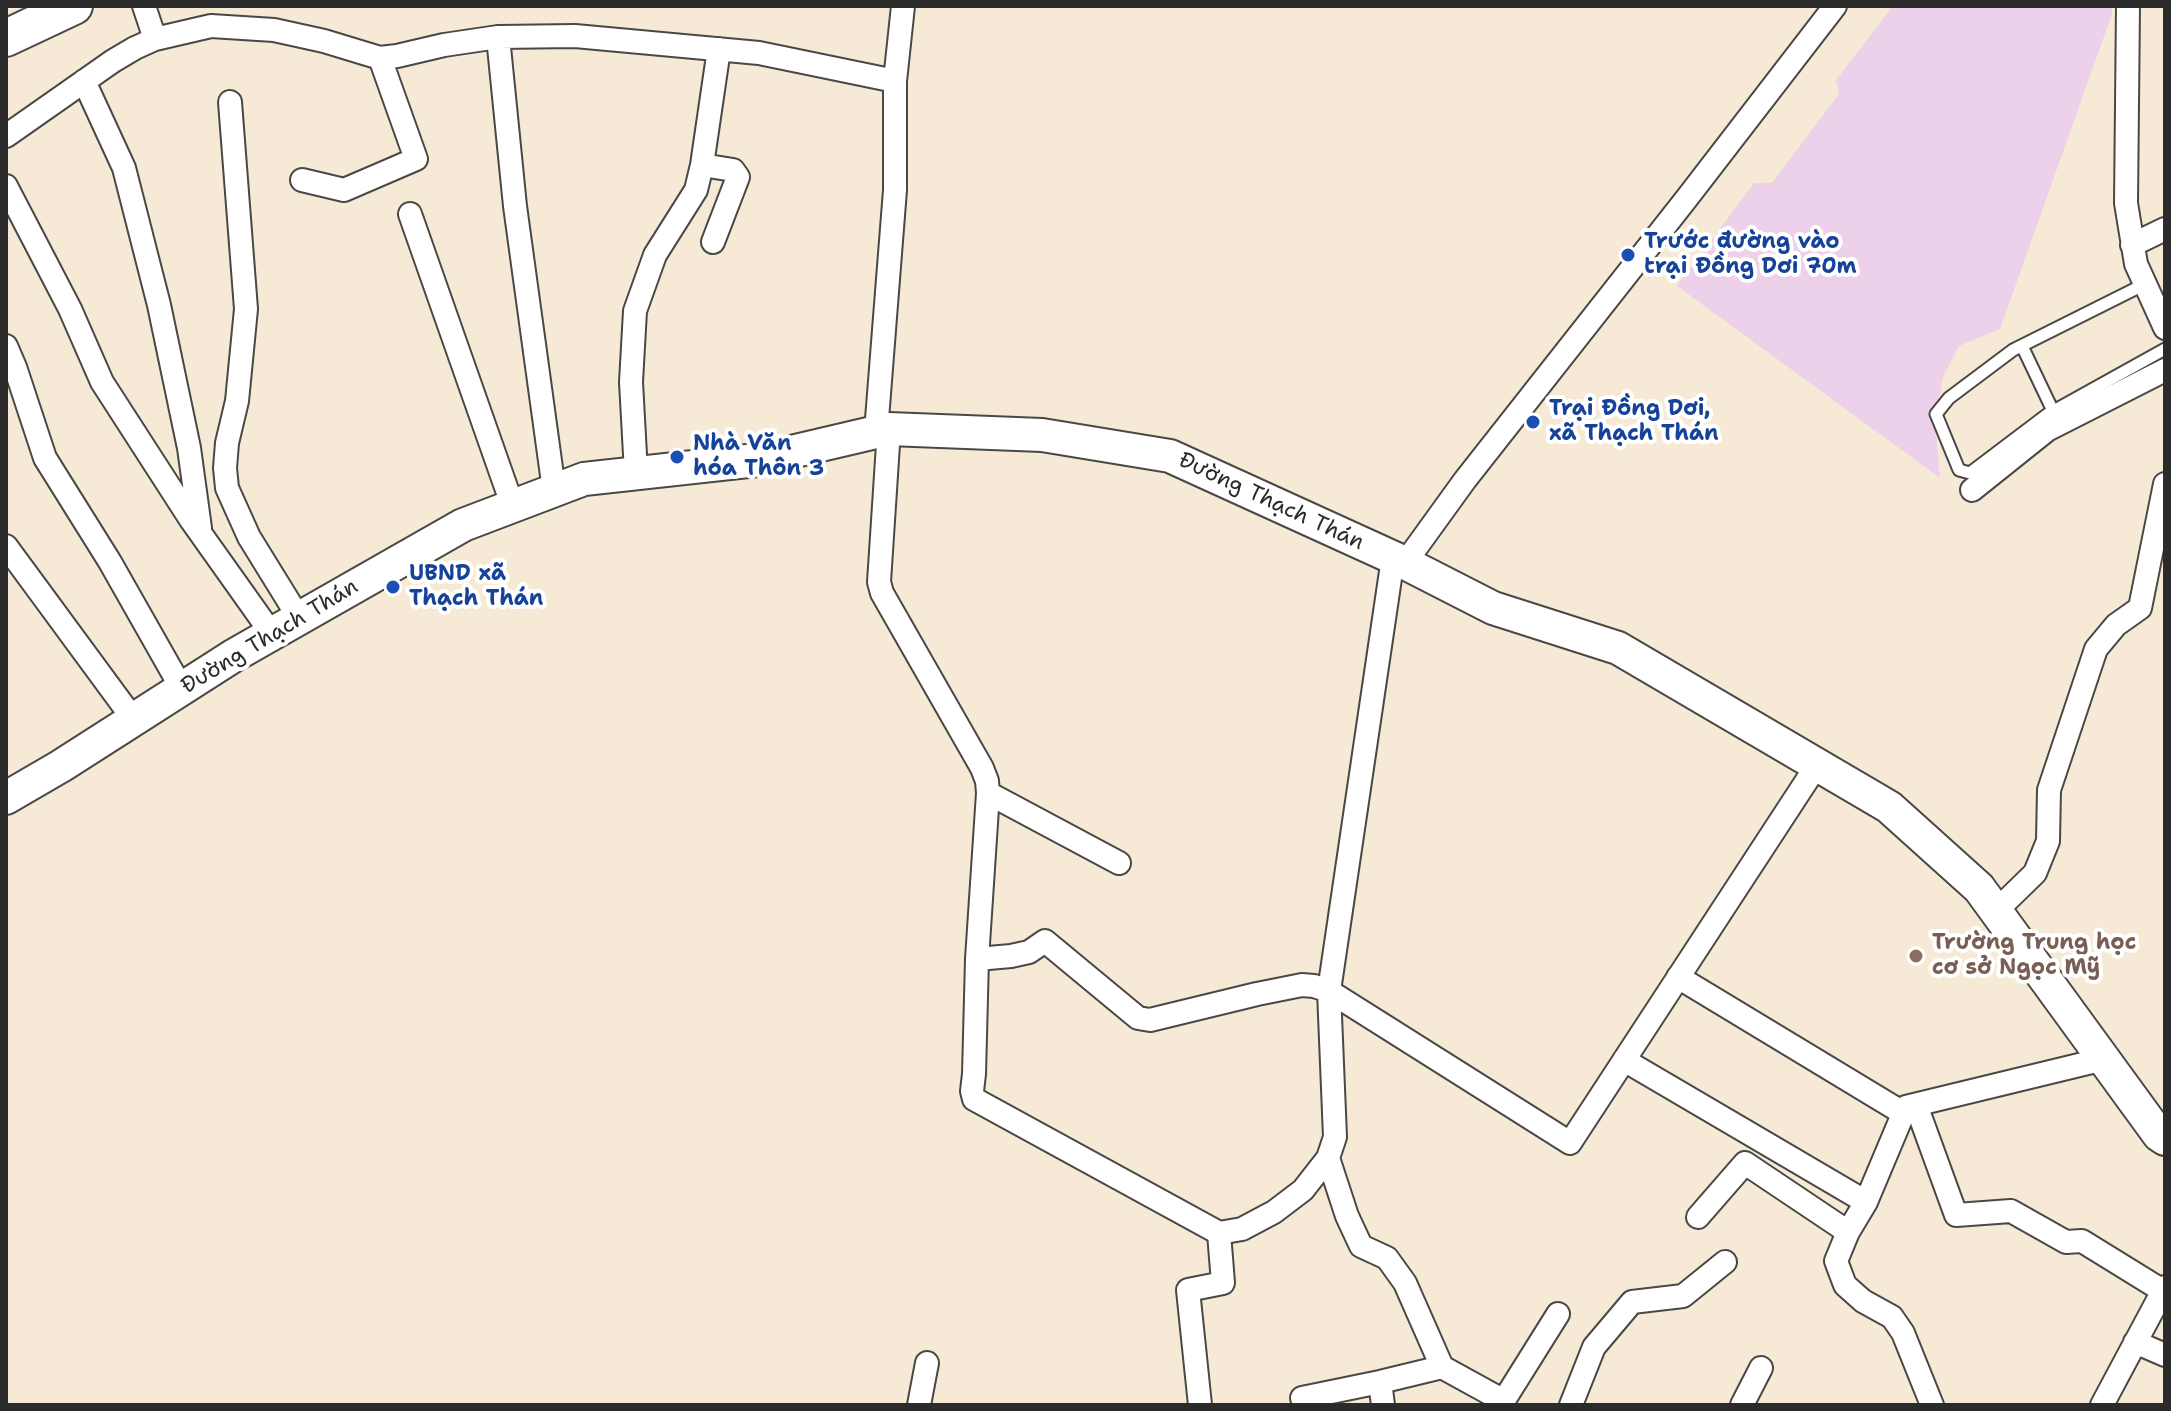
<!DOCTYPE html>
<meta charset="utf-8">
<style>
body{margin:0}
#map{position:relative;width:2171px;height:1411px;overflow:hidden;background:#f6ead6;font-family:"Shantell Sans",sans-serif}
canvas{display:block}
.frame{position:absolute;inset:0;border:8px solid #2b2b2b;pointer-events:none}
</style>
<div id="map">
<canvas width="2171" height="1411"></canvas>
<div class="frame"></div>
</div>
<script>
const context = document.querySelector('canvas').getContext('2d');
context.lineJoin = 'round';
function paint(path, color) { context.fillStyle = color; context.fill(path, 'evenodd'); }
const poly = rows => new Path2D(rows.map(r => 'M' + r).join(''));
function strokePath(path, color, width, dash) { context.strokeStyle = color; context.lineWidth = width; context.lineCap = dash ? 'butt' : 'round'; context.setLineDash(dash || []); context.stroke(path); }
function write(font, color, halo, rows, align = 'center') {
  context.font = font + ' "Shantell Sans",sans-serif'; context.lineWidth = 8; context.setLineDash([]); context.textBaseline = 'middle'; context.strokeStyle = halo; context.fillStyle = color; for (const [text, x, y, turn = 0] of rows) {
    context.save(); context.translate(x, y); context.rotate((+turn || 0) * Math.PI / 180); context.textAlign = isNaN(turn) ? turn : align; if (halo) context.strokeText(text, 0, 0); context.fillText(text, 0, 0); context.restore();
  }
}
paint(poly([
 [1893,6,2112,6,2112,14,2000,329,1959,346,1943,377,1935,423,1940,478,1677,286,1754,183,1772,183,1839,94,1836,80]
]), '#edd0e9');
const lane = poly([
 [2145,284,2013,350,1949,398,1936,414,1959,470,1970,473,2048,414,2165,349],
 [2022,346,2053,411]
]);
const street = poly([
 [144,6,155,39],
 [2128,6,2126,203,2136,264,2165,328],
 [498,37,515,206,554,490],
 [84,81,124,168,159,305,189,448,200,528],
 [230,102,246,309,237,401,227,443,225,468,227,488,249,537,299,618],
 [6,136,113,61,135,48,155,39,211,26,274,30,324,41,380,58,397,56,444,45,498,37,575,36,759,53,895,81],
 [702,165,733,170,738,177,713,242],
 [302,180,344,190,416,159,380,58],
 [6,186,70,309,102,382,191,520,272,634],
 [410,214,513,507],
 [2132,245,2165,229],
 [6,346,15,367,45,458,110,562,182,689],
 [889,429,879,582,882,593,982,768,987,781,988,793,977,959,974,1074,972,1091,974,1099,1219,1233,1242,1229,1274,1212,1303,1190,1328,1158,1335,1137,1329,991,1393,558],
 [876,432,895,190,895,81,903,6],
 [636,473,631,382,635,311,655,255,696,190,702,165,719,49],
 [1972,490,2047,430,2165,370],
 [6,546,134,720],
 [1405,563,1465,480,1687,198,1835,6],
 [988,793,1119,863],
 [1996,911,2035,873,2048,841,2049,790,2096,649,2116,625,2140,608,2165,484],
 [977,959,1011,956,1029,952,1045,941,1138,1018,1150,1020,1257,994,1302,985,1314,986,1329,991,1570,1143,1817,765],
 [1678,977,1903,1113],
 [1624,1060,1866,1202],
 [1916,1105,1956,1215,2011,1211,2066,1242,2082,1241,2163,1291],
 [1698,1217,1745,1163,1848,1232],
 [2135,1342,2165,1355],
 [1442,1367,1502,1400],
 [1380,1382,1383,1405],
 [1302,1398,1380,1382,1442,1367,1405,1283,1387,1258,1361,1246,1347,1216,1328,1158],
 [919,1405,927,1363],
 [1200,1405,1188,1290,1223,1283,1219,1233],
 [1501,1405,1558,1314],
 [1571,1405,1594,1347,1632,1302,1683,1296,1725,1262],
 [1742,1405,1761,1368],
 [1932,1405,1903,1333,1892,1317,1863,1301,1845,1285,1836,1261,1848,1232,1866,1202,1906,1107,2104,1059],
 [2102,1405,2165,1287]
]);
const secondary = poly([
 [6,798,61,766,233,656,463,525,584,479,757,460,889,429,1042,435,1170,456,1405,563,1493,608,1618,648,1889,807,1979,888,2159,1135,2165,1139]
]);
const primary = poly([
 [6,38,74,6]
]);
strokePath(lane, '#494845', 15);
strokePath(street, '#494845', 26);
strokePath(secondary, '#494845', 36);
strokePath(primary, '#494845', 40);
strokePath(lane, '#fff', 11);
strokePath(street, '#fff', 22);
strokePath(secondary, '#fff', 32);
strokePath(primary, '#fff', 36);
for (const [x, y, r, color] of [
 [1628,255,8,"#1a4fb4"],
 [1533,422,8,"#1a4fb4"],
 [677,457,8,"#1a4fb4"],
 [393,587,8,"#1a4fb4"],
 [1916,956,8,"#8d6e63"]
]) { const dot = new Path2D(); dot.arc(x, y, r, 0, 2 * Math.PI); context.fillStyle = color; context.fill(dot); strokePath(dot, '#fff', 3); }
write('bold 22px', '#164399', '#fff', [
 ["Trước đường vào",1644,242],
 ["trại Đồng Dơi 70m",1644,267],
 ["Trại Đồng Dơi,",1549,409],
 ["xã Thạch Thán",1549,434],
 ["Nhà Văn",693,444],
 ["hóa Thôn 3",693,469],
 ["UBND xã",409,574],
 ["Thạch Thán",409,599]
], 'left');
write('22px', '#2b2b2b', '#fff', [
 ["Đường Thạch Thán",1271,502,25],
 ["Đường Thạch Thán",270,637,-31]
]);
write('bold 22px', '#785e54', '#fff', [
 ["Trường Trung học",1932,943],
 ["cơ sở Ngọc Mỹ",1932,968]
], 'left');
</script>
